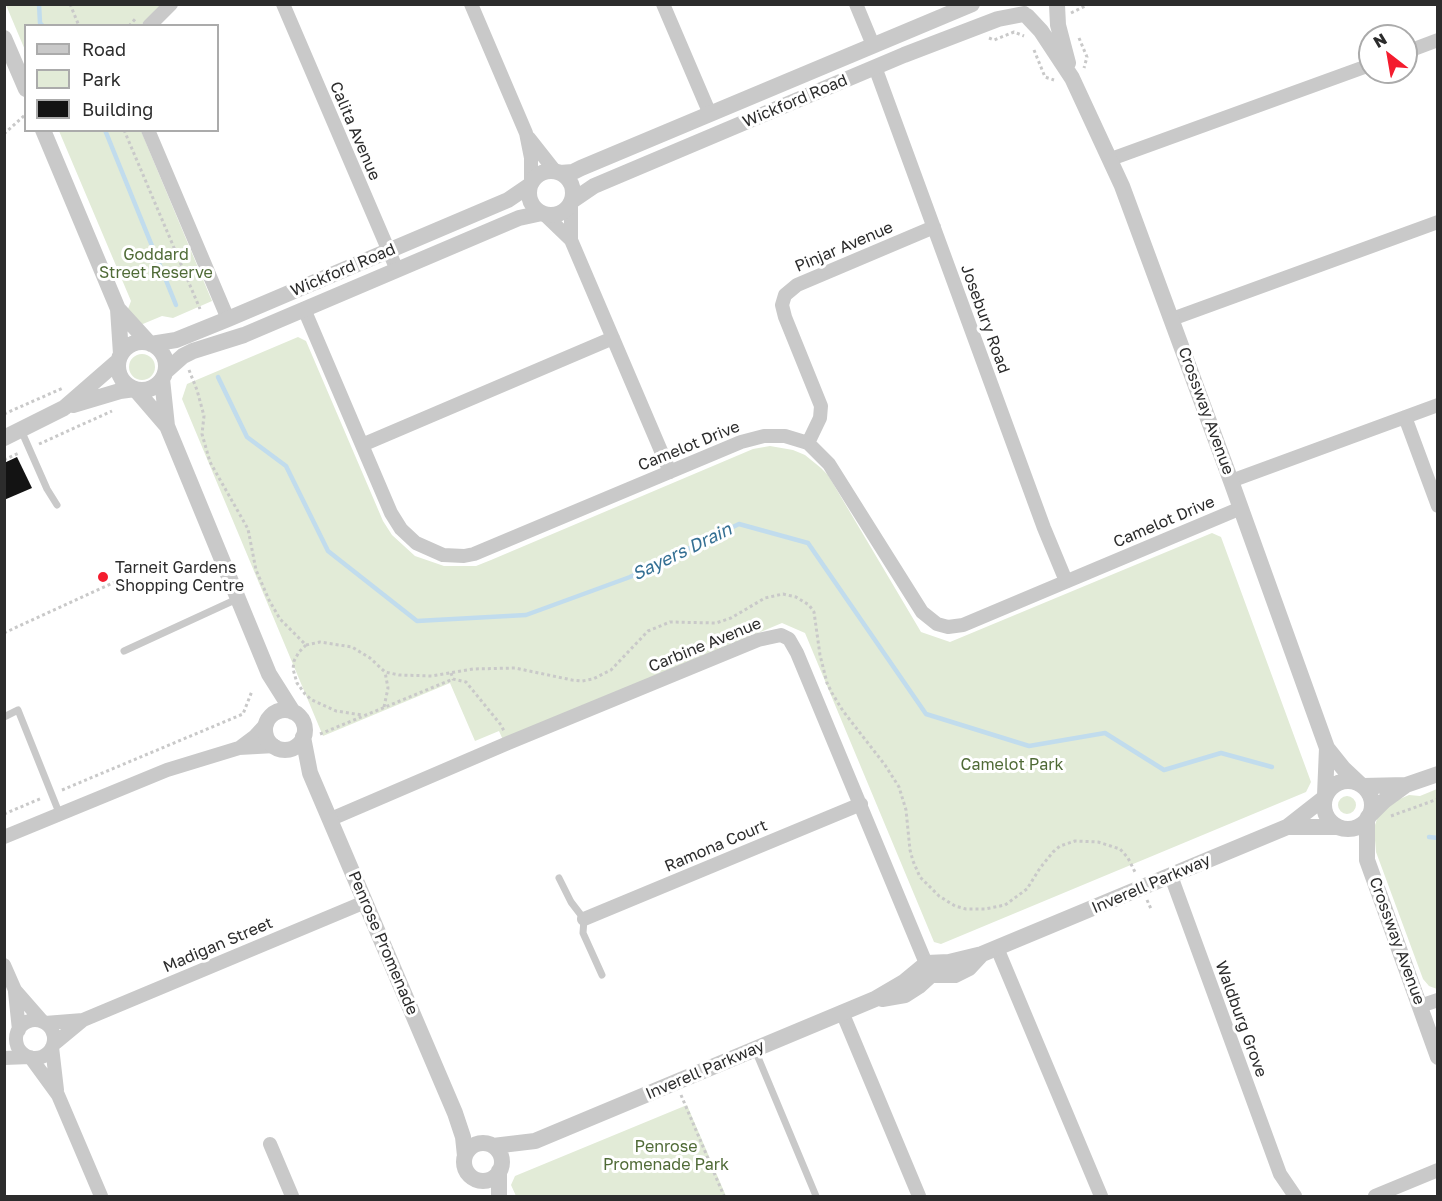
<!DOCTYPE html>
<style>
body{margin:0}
#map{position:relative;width:1442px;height:1201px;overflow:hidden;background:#fff;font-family:"Golos Text",sans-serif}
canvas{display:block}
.frame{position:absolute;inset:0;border:6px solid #2c2c2c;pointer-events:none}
.legend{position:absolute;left:24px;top:24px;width:195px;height:108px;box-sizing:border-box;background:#fff;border:2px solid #ababab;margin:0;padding:8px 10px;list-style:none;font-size:18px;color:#2c2c2c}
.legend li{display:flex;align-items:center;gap:12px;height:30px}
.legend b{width:30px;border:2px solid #ababab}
.north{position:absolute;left:1358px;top:24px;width:60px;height:60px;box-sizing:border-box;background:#fff;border:2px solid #ababab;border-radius:50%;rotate:329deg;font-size:16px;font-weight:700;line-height:24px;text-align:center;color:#2c2c2c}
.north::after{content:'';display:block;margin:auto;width:21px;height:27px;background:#f41c2e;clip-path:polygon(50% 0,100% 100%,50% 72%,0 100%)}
</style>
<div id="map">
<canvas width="1442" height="1201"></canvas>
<div class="frame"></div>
<ul class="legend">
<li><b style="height:8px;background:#c9c9c9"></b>Road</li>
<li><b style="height:16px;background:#e2ebd7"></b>Park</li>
<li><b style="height:16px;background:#131313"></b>Building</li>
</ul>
<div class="north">N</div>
</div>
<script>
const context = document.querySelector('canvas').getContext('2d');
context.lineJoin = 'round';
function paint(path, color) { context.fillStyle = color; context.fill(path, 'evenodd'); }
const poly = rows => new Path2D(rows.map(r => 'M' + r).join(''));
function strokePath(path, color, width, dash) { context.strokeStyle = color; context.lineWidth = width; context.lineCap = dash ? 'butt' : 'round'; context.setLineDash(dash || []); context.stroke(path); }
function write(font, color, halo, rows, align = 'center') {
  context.font = font + ' "Golos Text",sans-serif'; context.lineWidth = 6; context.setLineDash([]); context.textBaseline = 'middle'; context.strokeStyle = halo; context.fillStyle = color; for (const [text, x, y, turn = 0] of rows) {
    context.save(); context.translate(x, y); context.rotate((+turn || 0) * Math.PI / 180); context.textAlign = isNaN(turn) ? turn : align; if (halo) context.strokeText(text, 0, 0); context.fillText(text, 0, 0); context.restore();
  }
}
paint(poly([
 [6,5,162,5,141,25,26,26,25,50],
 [59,131,141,131,212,301,173,318,162,316,138,326,128,309,131,301],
 [298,337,306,341,383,521,392,535,415,556,444,566,476,566,491,560,753,449,770,446,793,450,805,455,821,468,828,475,921,632,950,642,1212,533,1221,537,1311,782,1306,792,941,944,934,942,805,633,782,623,503,740,499,731,475,741,450,683,323,736,182,399,187,384],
 '129 367a13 13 0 1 1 26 0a13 13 0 1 1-26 0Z',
 [1437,789,1437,989,1429,986,1423,979,1376,852,1374,828,1378,816,1395,801,1409,795,1420,796],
 '1338 805a9 9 0 1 1 18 0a9 9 0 1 1-18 0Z',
 [687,1105,726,1196,516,1196,511,1185,515,1176]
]), '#e2ebd7');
strokePath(poly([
 [39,4,40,23,43,26],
 [105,130,176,305],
 [218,377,247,437,286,466,328,551,417,621,526,615,630,577,739,524,808,543,926,714,1029,746,1105,733,1164,770,1221,753,1272,767],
 [1429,837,1438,838]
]), '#c1dced', 4.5);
paint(poly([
 [17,457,32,488,4,500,4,463]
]), '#131313');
strokePath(poly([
 [70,4,79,26],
 [1071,13,1089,4],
 [129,26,137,17],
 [989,38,994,40,1014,32,1024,36],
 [1079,38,1087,57,1084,68],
 [1034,50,1045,77,1054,80],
 [124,130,200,309],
 [4,134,26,114],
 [189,370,197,390,204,416,202,434,210,462,248,529,256,570,269,600,280,619,306,645,320,642,352,647,370,658,385,672,399,675,432,676,473,669,515,668,572,680,582,681,593,679,611,670,648,631,670,622,716,623,731,618,765,598,783,594,796,597,809,605,814,612,820,655,827,683,832,693,843,711,885,765,899,787,906,810,910,850,913,861,920,877,939,896,955,906,966,909,985,909,1005,905,1027,889,1040,868,1053,852,1060,846,1075,841,1098,842,1120,849,1128,858,1136,874],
 [4,414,63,388],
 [39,444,112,411],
 [4,460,19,453],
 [4,633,117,581],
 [306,645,299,652,294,661,293,669,297,683,305,694,312,700,336,711,362,715],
 [451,673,453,679,466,682,501,725,504,731],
 [384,707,388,688,385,672],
 [320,734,453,679],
 [62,790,243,714,252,691],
 [4,814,42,798],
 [1391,816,1438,799],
 [1147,900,1151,909],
 [681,1095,724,1196]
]), '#c9c9c9', 3, [3, 3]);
strokePath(poly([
 [21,430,47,489,57,505],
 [124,651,237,599],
 [4,717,18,710,60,815],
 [559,878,571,902,584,919,583,933,602,975],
 [755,1050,816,1196]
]), '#c9c9c9', 7);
strokePath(poly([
 [283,4,397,270],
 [471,4,526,133,531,158,531,184],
 [663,4,710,114],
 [856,4,873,45],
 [149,26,171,4],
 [1406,52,1438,40],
 [875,67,1044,528,1066,581],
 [148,130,228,319],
 [529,138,555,171],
 [1111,159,1370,65],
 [571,204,571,240,670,472],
 [544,214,571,240],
 [304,309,391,513,401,529,416,543,443,555,464,556,474,554,741,442,764,436,785,436,808,443,829,464,922,612,937,624,948,627,963,625,1241,508],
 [1172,319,1438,222],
 [1405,417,1438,506],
 [808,443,820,418,821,406,785,317,782,305,785,295,797,285,934,227],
 [362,445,613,338],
 [1231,481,1438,405],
 [239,748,255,736,266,724],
 [331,819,508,743,758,640,781,635,789,639,797,653,930,973],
 [4,837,167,770,239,748,275,746],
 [1171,876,1280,1174,1295,1196],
 [584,919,861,804],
 [997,948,1101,1196],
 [4,965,15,990,43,1022],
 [15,992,19,1030],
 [1420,1006,1438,1000],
 [842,1012,919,1196],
 '16 1039a19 19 0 1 1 38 0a19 19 0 1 1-38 0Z',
 [45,1023,83,1020,365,902],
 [54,1044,83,1020],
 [52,1047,57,1090],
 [4,1058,30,1057],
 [31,1058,58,1095,101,1196],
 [270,1144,292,1196],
 [1375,1196,1438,1170]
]), '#c9c9c9', 14);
strokePath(poly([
 [1057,5,1058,25,1068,63],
 [1027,16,1041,31,1072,78,1122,186,1231,481,1327,748,1325,795],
 [4,38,26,89],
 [43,130,118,309,121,354],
 '529 193a22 22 0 1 1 44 0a22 22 0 1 1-44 0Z',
 [560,173,573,172,581,168,972,4],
 [572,201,594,186,904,55,998,19,1024,14],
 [118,309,149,343],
 '118 366a24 24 0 1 1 48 0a24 24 0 1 1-48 0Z',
 [151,344,176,340,228,319,508,200,530,185],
 [165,372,183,356,193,351,244,335,519,218,542,213],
 [162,379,167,426,269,674,293,712],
 [135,389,166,425],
 [73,405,120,391,135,389],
 [4,438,64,408,118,361],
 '265 730a20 20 0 1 1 40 0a20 20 0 1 1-40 0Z',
 [303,737,310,773,455,1113,463,1137,465,1156],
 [1327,748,1343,768,1360,784],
 '1324 805a24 24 0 1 1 48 0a24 24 0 1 1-48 0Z',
 [1363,786,1406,785,1438,774],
 [1368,817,1384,801,1406,785],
 [1367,819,1367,860,1438,1057],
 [1287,827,1338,827],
 [882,999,905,995,919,986,931,975,955,975,969,968,982,954],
 '464 1162a19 19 0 1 1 38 0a19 19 0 1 1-38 0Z',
 [493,1146,535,1141,875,999,904,982,927,963,949,962,982,954,1287,827,1324,798],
 [499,1171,499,1196]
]), '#c9c9c9', 16);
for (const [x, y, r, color] of [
 [103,577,6,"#f41c2e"]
]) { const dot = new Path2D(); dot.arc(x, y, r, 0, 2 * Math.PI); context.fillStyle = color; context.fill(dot); strokePath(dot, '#fff', 2); }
write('16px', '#2c2c2c', '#fff', [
 ["Wickford Road",795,101,-23],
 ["Calita Avenue",355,131,67],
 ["Pinjar Avenue",844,247,-23],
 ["Wickford Road",343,270,-23],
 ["Josebury Road",985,319,70],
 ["Crossway Avenue",1206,411,70],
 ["Camelot Drive",689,446,-22],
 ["Camelot Drive",1164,522,-23],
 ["Carbine Avenue",705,645,-22],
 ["Ramona Court",716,846,-23],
 ["Inverell Parkway",1151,884,-23],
 ["Crossway Avenue",1397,941,70],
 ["Penrose Promenade",383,943,67],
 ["Madigan Street",218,945,-23],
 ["Waldburg Grove",1241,1019,70],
 ["Inverell Parkway",705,1070,-23]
]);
write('16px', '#4f6a36', '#fff', [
 ["Goddard",156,255],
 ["Street Reserve",156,273],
 ["Camelot Park",1012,765],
 ["Penrose",666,1147],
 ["Promenade Park",666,1165]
]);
write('16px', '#2c2c2c', '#fff', [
 ["Tarneit Gardens",115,568],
 ["Shopping Centre",115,586]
], 'left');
write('italic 18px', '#346f93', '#fff', [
 ["Sayers Drain",682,552,-26]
]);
</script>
